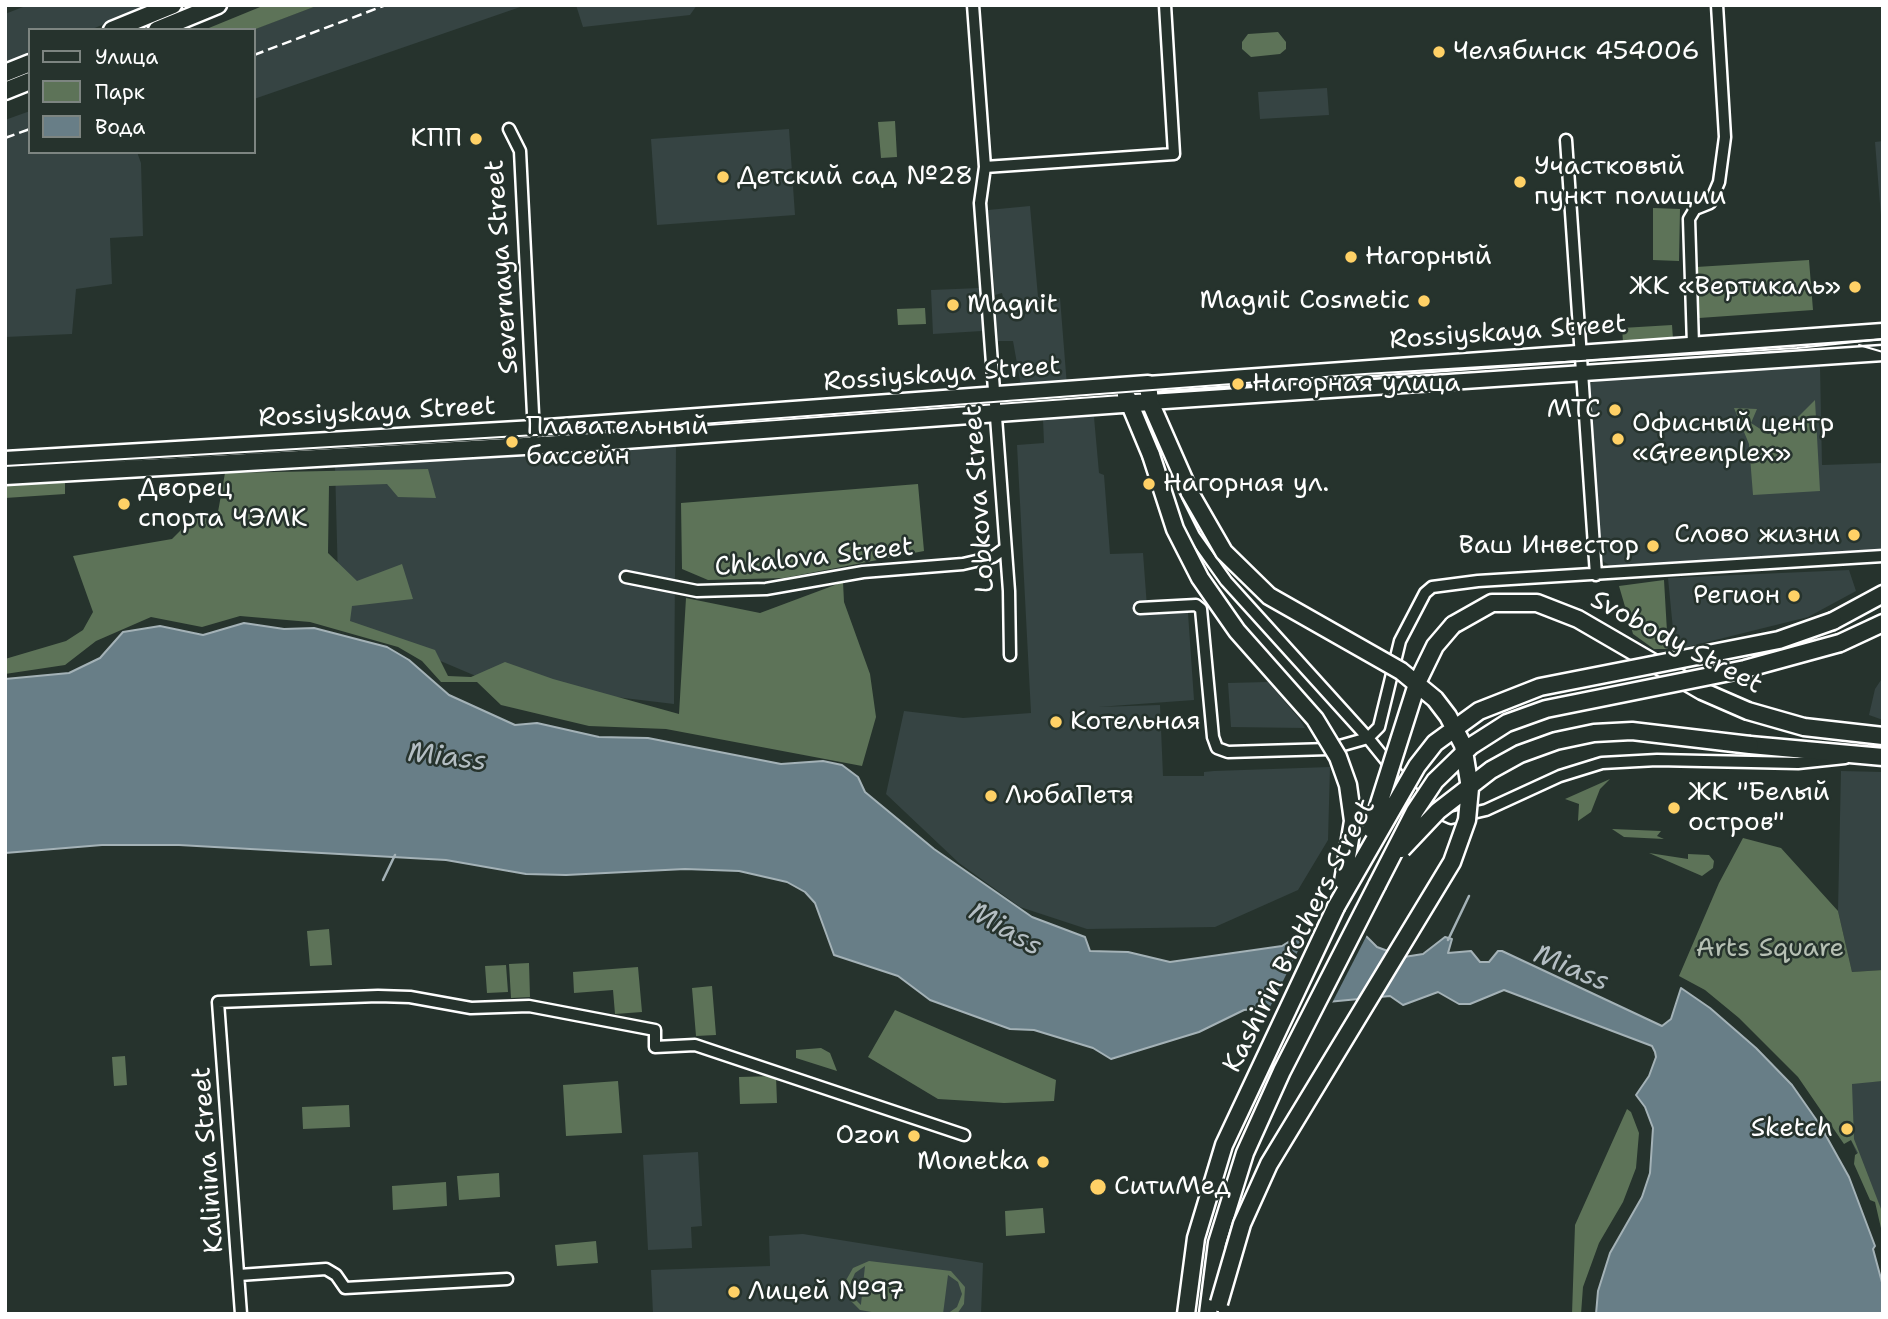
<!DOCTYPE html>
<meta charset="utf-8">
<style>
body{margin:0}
#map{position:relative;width:1888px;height:1319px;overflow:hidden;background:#26332d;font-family:"Shantell Sans",sans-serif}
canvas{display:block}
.frame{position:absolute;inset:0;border:7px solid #fff;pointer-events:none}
.legend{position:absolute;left:28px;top:28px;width:228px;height:126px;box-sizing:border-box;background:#26332d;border:2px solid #7d8581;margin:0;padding:9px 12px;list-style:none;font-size:21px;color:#fff}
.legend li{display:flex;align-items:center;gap:14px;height:35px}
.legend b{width:35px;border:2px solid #7d8581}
</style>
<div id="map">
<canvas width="1888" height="1319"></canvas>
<div class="frame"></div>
<ul class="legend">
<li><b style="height:9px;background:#26332d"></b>Улица</li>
<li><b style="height:19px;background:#5d7358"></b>Парк</li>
<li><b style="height:19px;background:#687e87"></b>Вода</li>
</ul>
</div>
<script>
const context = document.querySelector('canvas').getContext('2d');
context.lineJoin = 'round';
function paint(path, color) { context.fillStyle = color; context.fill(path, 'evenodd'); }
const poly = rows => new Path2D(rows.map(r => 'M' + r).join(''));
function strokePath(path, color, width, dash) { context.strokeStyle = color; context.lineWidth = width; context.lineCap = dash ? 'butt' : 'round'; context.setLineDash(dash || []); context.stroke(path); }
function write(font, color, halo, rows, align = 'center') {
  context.font = font + ' "Shantell Sans",sans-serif'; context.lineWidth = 5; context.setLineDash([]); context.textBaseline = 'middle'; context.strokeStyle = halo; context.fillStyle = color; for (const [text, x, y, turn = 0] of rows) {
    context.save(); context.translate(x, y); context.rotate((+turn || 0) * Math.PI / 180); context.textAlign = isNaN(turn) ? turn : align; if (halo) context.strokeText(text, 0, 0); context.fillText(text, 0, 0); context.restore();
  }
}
paint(poly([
 [28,5,149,5,90,30,30,30,30,55,5,65,5,14],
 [319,5,526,5,254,99,252,30],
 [576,5,697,5,690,15,583,27],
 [1327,88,1329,115,1260,119,1258,92],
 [30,111,30,152,137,152,141,163,143,236,110,238,112,284,76,289,72,334,5,337,5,120],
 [789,129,795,215,657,225,651,139],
 [1883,141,1883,241,1875,142],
 [1030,206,1038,297,1060,298,1067,386,1021,386,1013,341,998,341,995,305,1004,302,1002,293,995,295,988,210],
 [980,288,982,331,933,334,931,290],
 [1820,366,1822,465,1883,463,1883,549,1614,568,1604,562,1599,554,1587,394,1591,383,1603,378],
 [1094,417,1099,473,1104,475,1110,554,1143,553,1147,607,1140,608,1140,614,1188,613,1194,700,1098,707,1160,705,1163,776,1204,776,1204,772,1214,771,1330,767,1328,840,1298,890,1215,927,1087,929,1020,907,959,863,886,794,904,711,963,718,1031,713,1017,445,1044,443,1043,419],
 [676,446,674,704,490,682,339,618,335,466],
 [1849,570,1856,591,1808,617,1675,650,1668,578],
 [1883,677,1883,720,1869,715,1875,689],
 [1268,682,1298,717,1305,728,1231,727,1228,683],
 [1841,771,1883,772,1883,970,1852,972,1838,911],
 [1883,1081,1883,1214,1851,1140,1852,1083],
 [698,1152,702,1226,691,1227,692,1248,648,1250,643,1155],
 [803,1234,983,1263,981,1314,653,1314,651,1270,770,1266,769,1236]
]), '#364443');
paint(poly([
 [265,5,319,5,253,30,204,30],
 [1278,32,1286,42,1286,49,1280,54,1251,57,1242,49,1242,42,1248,34],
 [895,121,897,157,881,158,878,122],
 [1653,208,1680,209,1679,261,1653,260],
 [1809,260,1813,310,1699,318,1696,267],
 [925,308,926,324,898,325,897,309],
 [1672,325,1673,339,1623,342,1622,328],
 [1815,400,1820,491,1753,495,1749,444,1734,408,1757,409,1751,423,1768,434,1790,425],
 [428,469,436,498,398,497,387,484,329,486,328,553,357,581,402,564,413,599,352,606,350,621,435,650,448,676,471,677,505,662,553,679,679,714,686,598,760,613,843,582,844,602,870,674,876,717,862,766,666,729,589,726,501,705,477,682,441,682,422,661,398,647,310,622,240,616,202,627,151,617,96,641,65,665,5,674,5,659,66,641,83,630,93,612,73,556,172,539,197,514,216,523,225,473],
 [65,481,65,494,5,498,5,484],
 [918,484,924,551,784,578,708,580,682,569,681,503],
 [1664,580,1668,649,1654,649,1633,634,1619,586],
 [1610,779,1600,789,1591,812,1578,821,1579,804,1565,799],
 [1612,829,1661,831,1657,836,1664,839,1624,837],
 [1743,838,1781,848,1838,911,1852,972,1883,970,1883,1081,1852,1084,1854,1139,1883,1214,1883,1237,1875,1202,1870,1200,1854,1164,1855,1155,1858,1153,1851,1140,1844,1144,1798,1077,1739,1018,1705,990,1679,976,1719,883],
 [1649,853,1688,859,1688,854,1709,855,1714,861,1713,868,1702,876],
 [329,929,332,965,310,966,307,931],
 [529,963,530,997,511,998,509,964],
 [506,965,508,992,487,993,485,966],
 [638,967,642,1012,615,1014,613,990,574,993,573,972],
 [712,986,716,1035,696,1036,692,988],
 [895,1010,1056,1080,1054,1101,1004,1103,938,1099,868,1057],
 [821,1048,830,1053,837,1071,796,1058,796,1050],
 [125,1056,127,1085,114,1086,112,1057],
 [776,1076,777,1103,740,1104,739,1077],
 [618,1081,622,1133,566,1136,563,1085],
 [349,1105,350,1127,303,1129,302,1107],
 [1627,1109,1631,1112,1639,1133,1636,1168,1623,1202,1599,1243,1583,1287,1581,1314,1572,1314,1575,1225],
 [499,1173,500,1197,459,1200,457,1176],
 [446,1182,447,1206,393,1210,392,1186],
 [1043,1208,1045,1233,1006,1236,1005,1211],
 [596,1241,598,1263,557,1266,555,1245],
 [869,1261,951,1271,965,1287,964,1304,957,1314,947,1314,957,1307,962,1294,958,1282,948,1275,943,1314,883,1314,860,1310,848,1298,845,1282,853,1268],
 [865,1266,861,1304,861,1305,852,1296,850,1285,855,1273]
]), '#5d7358');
const water = poly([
 [244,623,284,629,314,628,387,647,409,660,449,695,515,725,537,723,599,737,648,738,781,764,823,761,842,765,858,777,865,792,934,849,1032,917,1085,937,1090,951,1128,952,1170,962,1282,946,1315,925,1363,933,1377,947,1404,957,1423,954,1445,937,1452,939,1448,953,1471,951,1480,962,1489,962,1498,951,1502,951,1662,1026,1671,1019,1681,988,1710,1008,1756,1048,1792,1085,1820,1125,1849,1177,1875,1246,1873,1249,1883,1286,1883,1314,1596,1314,1598,1291,1610,1253,1642,1197,1650,1173,1653,1128,1645,1107,1636,1095,1649,1076,1656,1057,1655,1052,1652,1046,1504,990,1470,1004,1459,1004,1438,992,1403,1005,1390,996,1244,1010,1199,1032,1111,1059,1093,1048,1034,1030,1010,1029,930,1000,898,976,834,955,815,903,805,892,787,882,739,871,685,869,566,875,526,874,446,860,179,845,102,845,5,853,5,679,69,673,100,658,123,632,160,626,203,635,244,623]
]);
paint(water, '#687e87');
strokePath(water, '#a4b2b7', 2);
paint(poly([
 [1348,920,1368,933,1331,1005,1268,1011,1312,923]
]), '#26332d');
strokePath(poly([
 [383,880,395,855],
 [1448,940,1469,896]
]), '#a4b2b7', 2.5);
const minor = poly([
 [973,5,985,167,980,203,1009,591,1010,655],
 [509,129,520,151,534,434],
 [1566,140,1596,575],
 [985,167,1174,154,1165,5],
 [1693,345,1689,219,1695,209,1710,203,1719,182,1725,137,1717,5],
 [1166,480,1194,536,1226,581,1368,738,1414,795,1431,809,1451,818,1486,810,1560,776,1602,763,1657,760,1798,763,1845,758],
 [626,577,697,591,766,589,863,572,963,564,993,557,1004,549],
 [1140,608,1196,605,1201,609,1213,737,1217,748,1228,752,1329,749,1368,738,1379,727,1400,641,1425,593,1432,587,1478,581,1883,556],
 [239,1275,326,1269,336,1275,345,1288,507,1279],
 [241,1314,218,1002,378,996,410,997,471,1008,529,1006,655,1030,655,1047,695,1045,964,1135]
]);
const secondary = poly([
 [1148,384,1883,331],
 [1150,402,1883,353]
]);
const primary = poly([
 [112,30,173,5],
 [157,30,218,5],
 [5,73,30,63],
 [5,91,30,81],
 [1126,395,1151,455],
 [5,460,534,429,1148,384,1150,402,1190,493],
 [5,476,611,441,1150,402],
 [1833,621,1883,594],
 [1453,625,1492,603,1537,603,1578,619,1702,691,1748,711,1804,727,1883,736],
 [1840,643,1883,623],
 [1750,745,1883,757],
 [1186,1314,1196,1238,1224,1145,1336,907],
 [1208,1314,1217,1243,1245,1153,1282,1071,1377,885]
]);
strokePath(minor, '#fff', 15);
strokePath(secondary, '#fff', 19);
strokePath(primary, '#fff', 21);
strokePath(minor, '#26332d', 10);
strokePath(secondary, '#26332d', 14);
strokePath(primary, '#26332d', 16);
strokePath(poly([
 [1859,345,1883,352],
 [5,466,622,430,1365,374,1797,348,1883,339]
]), '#fff', 2);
strokePath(poly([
 [254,55,386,5],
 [5,138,30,129]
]), '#fff', 2.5, [10, 5]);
const primaryBridge = poly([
 [1151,455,1175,529,1200,578,1237,631,1315,719,1338,757,1348,785,1353,821,1343,881],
 [1190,493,1224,552,1269,596,1401,671,1435,699,1448,716,1463,745,1470,788,1467,820,1452,862,1269,1164,1242,1224,1219,1303],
 [1371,829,1418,681,1435,646,1453,625],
 [1402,849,1438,811,1491,770,1520,754,1556,741,1594,733,1632,731,1750,745],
 [1377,885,1415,811,1435,781,1471,746,1507,723,1546,709,1745,669,1840,643],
 [1336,907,1417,766,1435,743,1479,711,1540,687,1779,640,1833,621]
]);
strokePath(primaryBridge, '#fff', 21, []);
strokePath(primaryBridge, '#26332d', 16);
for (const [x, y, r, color] of [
 [1439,52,7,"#ffd166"],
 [476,139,7,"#ffd166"],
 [723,177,7,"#ffd166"],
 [1520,182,7,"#ffd166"],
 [1351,257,7,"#ffd166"],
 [1855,287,7,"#ffd166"],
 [1424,301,7,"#ffd166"],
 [953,305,7,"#ffd166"],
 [1238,384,7,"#ffd166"],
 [1615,410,7,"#ffd166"],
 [1618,439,7,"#ffd166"],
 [512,442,7,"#ffd166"],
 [1149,484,7,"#ffd166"],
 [124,504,7,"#ffd166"],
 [1854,535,7,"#ffd166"],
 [1653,546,7,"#ffd166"],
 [1794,596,7,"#ffd166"],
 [1056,722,7,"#ffd166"],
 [991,796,7,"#ffd166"],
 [1674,808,7,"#ffd166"],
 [1847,1129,7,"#ffd166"],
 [914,1136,7,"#ffd166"],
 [1043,1162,7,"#ffd166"],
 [1098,1187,9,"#ffd166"],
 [734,1292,7,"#ffd166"]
]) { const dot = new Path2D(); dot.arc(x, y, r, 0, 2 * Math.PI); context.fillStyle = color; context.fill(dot); strokePath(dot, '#26332d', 2.5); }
write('26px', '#fff', '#26332d', [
 ["Челябинск 454006",1453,52],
 ["КПП",462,139,"right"],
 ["Участковый",1534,167],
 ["пункт полиции",1534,197],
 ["Детский сад №28",737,177],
 ["Нагорный",1365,257],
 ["ЖК «Вертикаль»",1841,287,"right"],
 ["Magnit Cosmetic",1410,301,"right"],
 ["Magnit",967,305],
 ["Нагорная улица",1252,384],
 ["МТС",1601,410,"right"],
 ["Офисный центр",1632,424],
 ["«Greenplex»",1632,454],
 ["Плавательный",526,427],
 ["бассейн",526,457],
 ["Нагорная ул.",1163,484],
 ["Дворец",138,489],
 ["спорта ЧЭМК",138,519],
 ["Слово жизни",1840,535,"right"],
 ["Ваш Инвестор",1639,546,"right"],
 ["Регион",1780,596,"right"],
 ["Котельная",1070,722],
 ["ЖК \"Белый",1688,793],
 ["остров\"",1688,823],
 ["ЛюбаПетя",1005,796],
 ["Sketch",1833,1129,"right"],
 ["Ozon",900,1136,"right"],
 ["Monetka",1029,1162,"right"],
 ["СитиМед",1114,1187],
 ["Лицей №97",748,1292]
], 'left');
write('26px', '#fff', '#26332d', [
 ["Severnaya Street",503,267,-94],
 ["Rossiyskaya Street",1508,333,-4],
 ["Rossiyskaya Street",942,375,-4],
 ["Rossiyskaya Street",377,413,-3],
 ["Lobkova Street",980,499,-94],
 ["Chkalova Street",814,558,-6],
 ["Svobody Street",1676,643,28],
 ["Kashirin Brothers Street",1300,936,-63],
 ["Kalinina Street",209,1160,-94]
]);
write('26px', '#b6c0b4', '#26332d', [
 ["Arts Square",1770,949]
]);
write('italic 28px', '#b4bec3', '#26332d', [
 ["Miass",447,758,7],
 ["Miass",1005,930,30],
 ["Miass",1571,969,23]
]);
</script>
